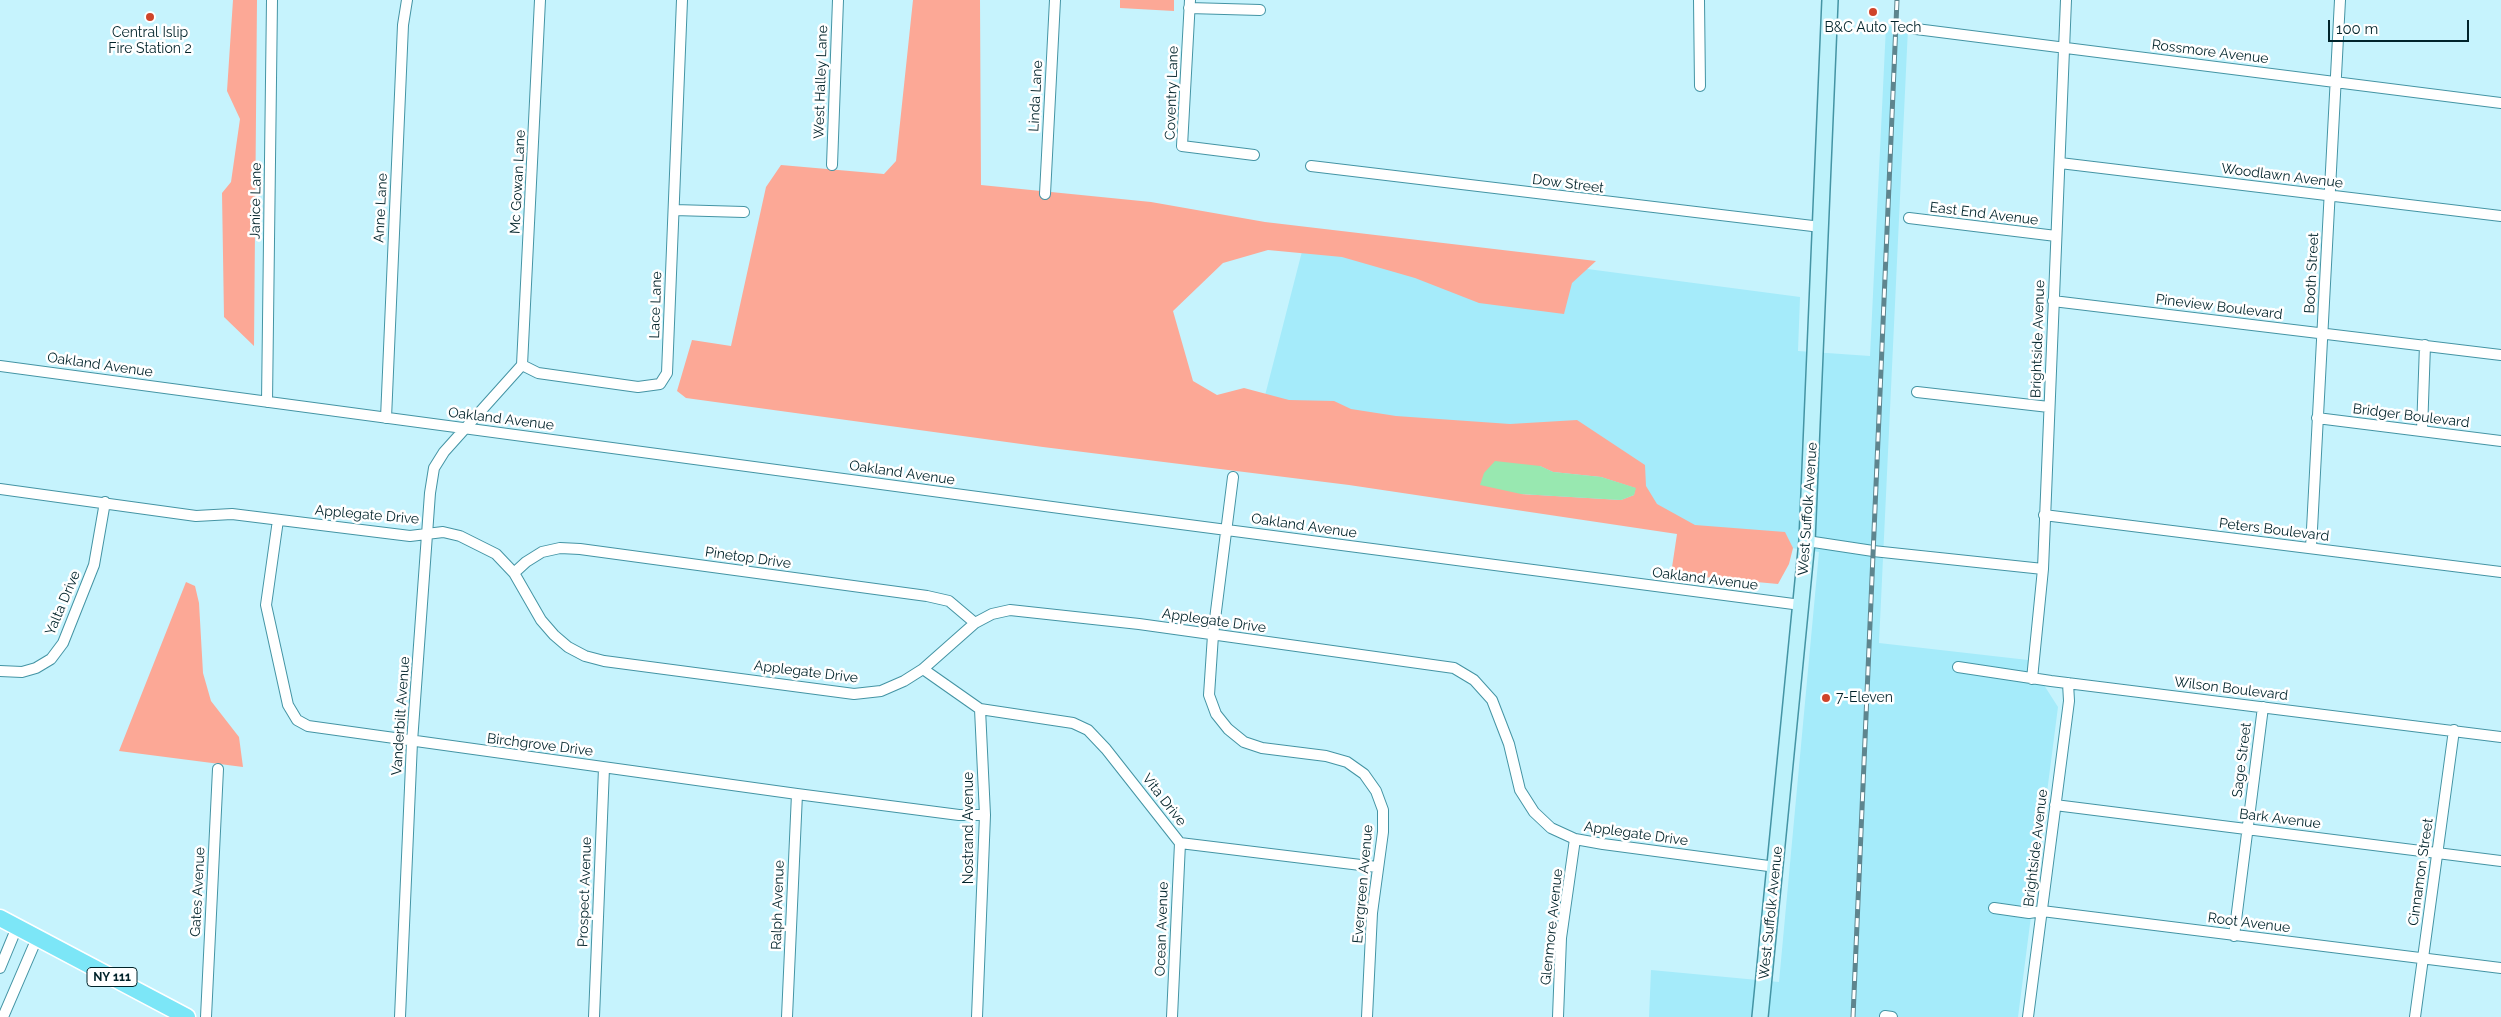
<!DOCTYPE html>
<style>
body{margin:0}
#map{position:relative;width:2501px;height:1017px;overflow:hidden;background:#c6f3fd;font-family:Raleway,sans-serif}
canvas{display:block}
.scale{position:absolute;left:2328px;top:20px;width:141px;height:22px;box-sizing:border-box;border:2px solid #01232a;border-top:0;padding-left:6px;font-size:15px;line-height:18px;white-space:nowrap;color:#01232a;-webkit-text-stroke:4px #fff;paint-order:stroke}
</style>
<div id="map">
<canvas width="2501" height="1017"></canvas>
<div class="scale">100 m</div>
</div>
<script>
const context = document.querySelector('canvas').getContext('2d');
context.lineJoin = 'round';
function paint(path, color) { context.fillStyle = color; context.fill(path, 'evenodd'); }
const poly = rows => new Path2D(rows.map(r => 'M' + r).join(''));
function strokePath(path, color, width, dash) { context.strokeStyle = color; context.lineWidth = width; context.lineCap = dash ? 'butt' : 'round'; context.setLineDash(dash || []); context.stroke(path); }
function write(font, color, halo, rows, align = 'center') {
  context.font = font + ' Raleway,sans-serif'; context.lineWidth = 5; context.setLineDash([]); context.textBaseline = 'middle'; context.strokeStyle = halo; context.fillStyle = color; for (const [text, x, y, turn = 0] of rows) {
    context.save(); context.translate(x, y); context.rotate((+turn || 0) * Math.PI / 180); context.textAlign = isNaN(turn) ? turn : align; if (halo) context.strokeText(text, 0, 0); context.fillText(text, 0, 0); context.restore();
  }
}
paint(poly([
 [1886,26,1908,28,1879,643,2028,660,2058,707,2018,1017,1649,1017,1651,970,1779,982,1819,552,1626,524,1261,411,1307,232,1800,297,1798,351,1870,356]
]), '#a5ebfa');
paint(poly([
 [233,0,257,0,254,346,224,317,222,193,231,182,240,119,227,91],
 [913,0,980,0,981,185,1151,202,1265,222,1596,261,1572,283,1564,314,1479,303,1415,278,1342,257,1268,250,1223,263,1173,311,1193,381,1217,395,1244,388,1289,400,1334,401,1351,409,1396,416,1510,424,1577,420,1645,465,1646,486,1657,504,1695,525,1785,532,1793,548,1789,564,1778,584,1671,574,1677,534,1349,485,1043,447,686,398,677,391,692,340,731,346,766,187,781,165,884,174,896,161],
 [1540,466,1553,472,1601,477,1635,488,1634,495,1621,500,1521,494],
 [1120,0,1174,0,1174,11,1120,8],
 [186,582,195,586,199,603,203,673,211,701,239,737,243,767,119,751]
]), '#fca896');
paint(poly([
 [1495,461,1540,466,1553,472,1601,477,1636,488,1634,495,1621,500,1521,494,1480,485,1484,473]
]), '#98e8b0');
const minor = poly([
 [1190,0,1182,146,1254,155],
 [1699,0,1700,86],
 [1189,8,1260,10],
 [1916,29,2501,103],
 [2060,163,2501,216],
 [832,165,838,0],
 [1311,166,1821,227],
 [1045,194,1055,0],
 [674,210,744,212],
 [1909,218,2056,236],
 [2053,301,2501,355],
 [522,365,538,373,638,387,660,384,667,373,682,0],
 [522,365,540,0],
 [0,366,1112,515,1801,605],
 [1917,392,2049,407],
 [267,402,272,0],
 [386,418,403,25,407,0],
 [2317,418,2501,441],
 [2422,431,2425,345],
 [1233,477,1213,635,1209,695,1216,714,1228,729,1244,742,1262,748,1326,756,1347,762,1364,774,1376,791,1383,810,1383,832,1372,913,1367,1017],
 [0,489,196,516,232,514,410,536,443,532,460,536,496,554,514,573,541,620,554,635,568,647,585,656,604,661,854,694,881,691,904,681,923,669,975,623,992,614,1010,610,1139,624,1454,668,1474,680,1492,700,1509,744,1520,790,1534,812,1551,828,1575,839,1603,844,1776,867],
 [2044,515,2501,572],
 [278,520,266,605,288,705,297,720,308,726,797,794,959,815,985,815],
 [1807,541,1873,551,2043,569],
 [2311,548,2340,0],
 [514,573,526,562,542,552,560,548,580,549,927,596,949,601,975,623],
 [1958,667,2051,681,2501,737],
 [923,669,980,709,985,815,977,1017],
 [0,671,22,672,36,668,51,659,63,643,94,565,105,502],
 [2032,679,2043,569,2066,0],
 [980,709,1073,723,1088,730,1106,749,1180,843,1377,867],
 [2055,805,2501,861],
 [1994,908,2029,913,2042,911,2501,968],
 [2234,936,2263,707],
 [0,968,17,927],
 [1885,1016,1892,1017],
 [3,1017,37,938],
 [206,1017,218,769],
 [400,1017,412,742,430,493,434,468,444,452,522,365],
 [594,1017,604,768],
 [787,1017,797,794],
 [1172,1017,1180,843],
 [1558,1017,1561,938,1575,839],
 [2028,1017,2069,701,2068,683],
 [2415,1017,2454,730]
]);
const secondary = poly([
 [1760,1017,1807,541,1830,0]
]);
const primary = poly([
 [0,918,187,1017]
]);
strokePath(minor, '#4494a4', 12);
strokePath(secondary, '#4494a4', 18);
strokePath(primary, '#fff', 19);
strokePath(minor, '#fff', 10);
strokePath(secondary, '#bdf2fb', 15);
strokePath(primary, '#7ce6f7', 16);
const rail = poly([
 [1853,1017,1897,0]
]);
strokePath(rail, '#5e858e', 5);
strokePath(rail, '#fff', 3, [9]);
for (const [x, y, r, color] of [
 [1873,12,5,"#cf442a"],
 [150,17,5,"#cf442a"],
 [1826,698,5,"#cf442a"]
]) { const dot = new Path2D(); dot.arc(x, y, r, 0, 2 * Math.PI); context.fillStyle = color; context.fill(dot); strokePath(dot, '#fff', 2); }
for (const [x, y, w] of [
 [112,977,50]
]) { const box = new Path2D(); box.roundRect(x - w / 2, y - 9.5, w, 19, 4); context.fillStyle = '#fff'; context.fill(box); strokePath(box, '#01232a', 1); }
write('bold 12px', '#01232a', null, [
 ["NY 111",112,977]
]);
write('14px', '#01232a', '#fff', [
 ["B&C Auto Tech",1873,28],
 ["Central Islip",150,33],
 ["Fire Station 2",150,49],
 ["7-Eleven",1836,698,"left"]
]);
write('14px', '#01232a', '#fff', [
 ["Rossmore Avenue",2210,52,7],
 ["West Halley Lane",821,82,-88],
 ["Coventry Lane",1172,93,-88],
 ["Linda Lane",1036,96,-87],
 ["Woodlawn Avenue",2282,176,7],
 ["Mc Gowan Lane",518,182,-87],
 ["Dow Street",1568,184,7],
 ["Janice Lane",256,201,-89],
 ["Anne Lane",381,208,-87],
 ["East End Avenue",1984,214,7],
 ["Booth Street",2312,273,-87],
 ["Lace Lane",656,305,-88],
 ["Pineview Boulevard",2219,307,7],
 ["Brightside Avenue",2038,339,-88],
 ["Oakland Avenue",100,365,8],
 ["Bridger Boulevard",2411,416,7],
 ["Oakland Avenue",501,419,7],
 ["Oakland Avenue",902,473,8],
 ["West Suffolk Avenue",1808,509,-86],
 ["Applegate Drive",367,515,5],
 ["Oakland Avenue",1304,526,8],
 ["Peters Boulevard",2274,530,7],
 ["Pinetop Drive",748,558,8],
 ["Oakland Avenue",1705,579,7],
 ["Yalta Drive",63,603,-67],
 ["Applegate Drive",1214,621,8],
 ["Applegate Drive",806,672,7],
 ["Wilson Boulevard",2231,689,7],
 ["Vanderbilt Avenue",401,716,-86],
 ["Birchgrove Drive",540,745,7],
 ["Sage Street",2242,760,-83],
 ["Vita Drive",1164,800,52],
 ["Bark Avenue",2280,819,7],
 ["Nostrand Avenue",969,828,-90],
 ["Applegate Drive",1636,834,8],
 ["Brightside Avenue",2036,848,-83],
 ["Cinnamon Street",2421,872,-82],
 ["Evergreen Avenue",1363,884,-85],
 ["Gates Avenue",198,892,-87],
 ["Prospect Avenue",585,892,-88],
 ["Ralph Avenue",778,905,-88],
 ["West Suffolk Avenue",1771,913,-84],
 ["Root Avenue",2249,923,7],
 ["Glenmore Avenue",1552,927,-84],
 ["Ocean Avenue",1162,929,-88]
]);
</script>
